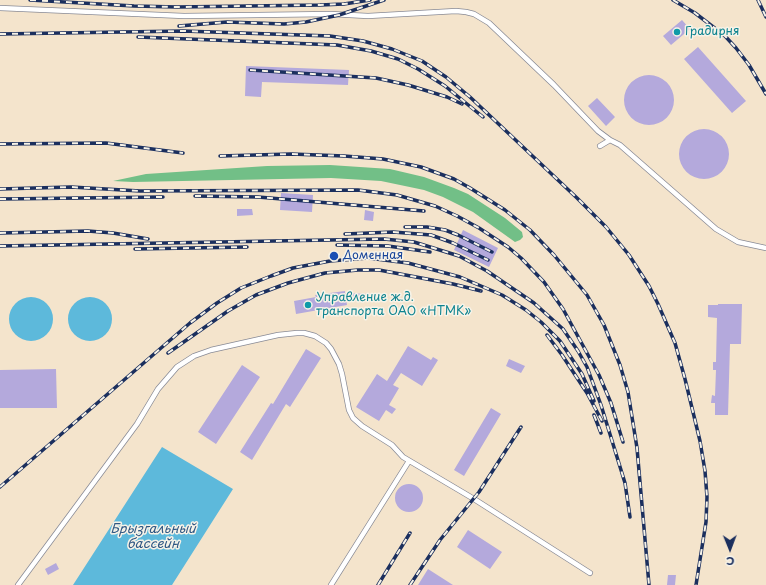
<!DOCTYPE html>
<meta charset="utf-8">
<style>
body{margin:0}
#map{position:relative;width:766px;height:585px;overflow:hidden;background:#f4e4cc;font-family:"Playpen Sans",sans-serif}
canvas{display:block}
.north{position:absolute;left:710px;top:529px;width:40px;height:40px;-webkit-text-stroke:3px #f7f3e8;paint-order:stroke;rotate:179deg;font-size:11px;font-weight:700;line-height:16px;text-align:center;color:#1b2f5e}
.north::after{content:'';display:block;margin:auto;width:14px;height:18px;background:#1b2f5e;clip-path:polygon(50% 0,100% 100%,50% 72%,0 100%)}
</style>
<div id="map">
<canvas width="766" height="585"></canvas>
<div class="north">С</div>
</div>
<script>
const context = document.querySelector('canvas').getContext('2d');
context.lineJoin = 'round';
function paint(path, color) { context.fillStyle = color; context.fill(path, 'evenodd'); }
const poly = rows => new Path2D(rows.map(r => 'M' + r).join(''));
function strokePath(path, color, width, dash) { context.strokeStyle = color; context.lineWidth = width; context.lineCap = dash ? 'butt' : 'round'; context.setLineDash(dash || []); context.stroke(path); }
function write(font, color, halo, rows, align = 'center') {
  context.font = font + ' "Playpen Sans",sans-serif'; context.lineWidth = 3; context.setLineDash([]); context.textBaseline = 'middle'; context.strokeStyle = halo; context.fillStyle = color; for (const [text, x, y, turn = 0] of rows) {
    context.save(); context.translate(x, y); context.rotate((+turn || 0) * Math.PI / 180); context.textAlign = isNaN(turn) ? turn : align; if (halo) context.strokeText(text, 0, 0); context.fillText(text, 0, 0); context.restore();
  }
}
paint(poly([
 [330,165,390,169,424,177,454,188,468,194,505,218,522,232,523,237,520,240,515,242,473,212,443,197,424,190,381,181,331,178,133,182,113,181,146,174,267,166]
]), '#72bf87');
paint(poly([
 '68 319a22 22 0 1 1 44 0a22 22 0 1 1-44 0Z',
 '9 319a22 22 0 1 1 44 0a22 22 0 1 1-44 0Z',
 [162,447,233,489,172,585,73,585]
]), '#5db9db');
paint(poly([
 [682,20,690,29,671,45,663,36],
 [698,47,746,101,732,113,684,59],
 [246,66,349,70,348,85,262,82,261,97,245,96],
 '624 100a25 25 0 1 1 50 0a25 25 0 1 1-50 0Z',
 [597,98,615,117,606,126,588,106],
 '679 154a25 25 0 1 1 50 0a25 25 0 1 1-50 0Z',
 [281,193,313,195,312,212,280,210],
 [237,209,252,209,253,215,237,216],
 [365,210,374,212,373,221,364,220],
 [463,230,498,248,489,267,454,250],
 [345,291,345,293,369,294,368,301,346,300,347,305,296,314,294,301,316,297,315,295],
 [718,304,742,304,741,344,730,344,728,415,715,415,715,403,711,403,712,395,715,396,716,370,713,370,713,362,716,362,717,318,708,317,708,305,718,305],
 [408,346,431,360,433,357,438,360,422,386,401,373,393,385,399,388,389,405,396,409,392,414,386,410,379,421,356,407,377,374,387,381],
 [306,349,321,358,290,407,286,404,252,460,240,452,271,403,273,404],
 [509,359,525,366,521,373,506,366],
 [242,365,260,377,216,444,198,432],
 [56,369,57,408,0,408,0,370],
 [491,408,501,414,464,476,454,470],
 '395 498a14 14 0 1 1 28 0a14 14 0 1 1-28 0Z',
 [468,530,502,552,490,569,457,547],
 [56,563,59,569,48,575,45,569],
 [428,569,453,585,418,585],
 [668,575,676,575,675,585,667,585]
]), '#b4a9dc');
const lane = poly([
 [0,8,184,16,331,14,368,16,456,11,466,12,474,14,489,23,554,85,598,131,610,140,620,145,716,229,738,242,766,248],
 [600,146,610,140],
 [18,585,137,424,158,389,177,367,194,356,211,350,278,335,297,333,304,333,315,336,326,343,331,349,339,364,342,374,349,410,353,418,362,426,392,445,403,457,474,499,590,573],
 [331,585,409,461]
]);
strokePath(lane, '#888a95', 6);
strokePath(lane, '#fff', 4.5);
const rail = poly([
 [30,0,134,6,177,7,320,5,344,4,370,0],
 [673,0,695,13,725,36,736,48,749,65,766,94],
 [758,0,766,17],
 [179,26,227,22,284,24,306,22,339,15,384,0],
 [0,34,183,31,330,36,363,41,392,49,422,61,446,77,470,97,577,198,606,227,629,255,649,286,658,304,675,343,685,379,700,441,705,471,707,497,706,522,696,585],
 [138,37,337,45,371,51,398,59,418,69,445,86,483,117],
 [250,70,376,78,408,85,447,97,462,104],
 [0,144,106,143,183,153],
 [220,156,291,154,344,156,383,159,421,167,454,179,470,188,505,210,530,230,554,255,587,295,604,325,620,365,628,392,637,448,649,585],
 [0,189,71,187,140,191,358,190,397,195,435,206,457,216,479,228,508,247,521,258,544,282,563,309,599,375,611,403,623,442],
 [195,196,258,197,424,211],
 [0,199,163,197],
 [405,227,427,227,445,230,458,235,492,252],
 [0,233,88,231,113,233,148,239],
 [345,234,393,232,431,235,453,243,488,260],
 [337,245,388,246,430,252],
 [0,246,384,239,414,242,459,256,487,271,534,303,563,329,578,351,587,367,601,405,625,483,630,517],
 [135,249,247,247],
 [547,335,562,355,587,393,602,421],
 [168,353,228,311,256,295,288,283,325,273,358,270,379,270,453,284,481,291],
 [594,415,601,433],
 [0,487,190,323,217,303,241,288,271,276,293,268,330,261,368,258,408,263,460,277,502,295,526,310,541,322,560,341,582,374,594,401],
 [378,585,410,533],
 [410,585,440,540,479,492,521,427]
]);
strokePath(rail, '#1b2f5e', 3.5);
strokePath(rail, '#f7f3e8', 2, [6]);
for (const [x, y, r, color] of [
 [677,32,4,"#0f9aa8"],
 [334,256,5,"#1a4fb4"],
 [308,305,4,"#0f9aa8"]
]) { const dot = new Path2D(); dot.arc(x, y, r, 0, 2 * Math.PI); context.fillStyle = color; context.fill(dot); strokePath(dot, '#f7f3e8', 1.5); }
write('12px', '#0d838f', '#f7f3e8', [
 ["Градирня",685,32],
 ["Управление ж.д.",316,298],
 ["транспорта ОАО «НТМК»",316,312]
], 'left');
write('12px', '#164399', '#f7f3e8', [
 ["Доменная",343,256]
], 'left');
write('italic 13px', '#2f5884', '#f7f3e8', [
 ["Брызгальный",153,529],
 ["бассейн",153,544]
]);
</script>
